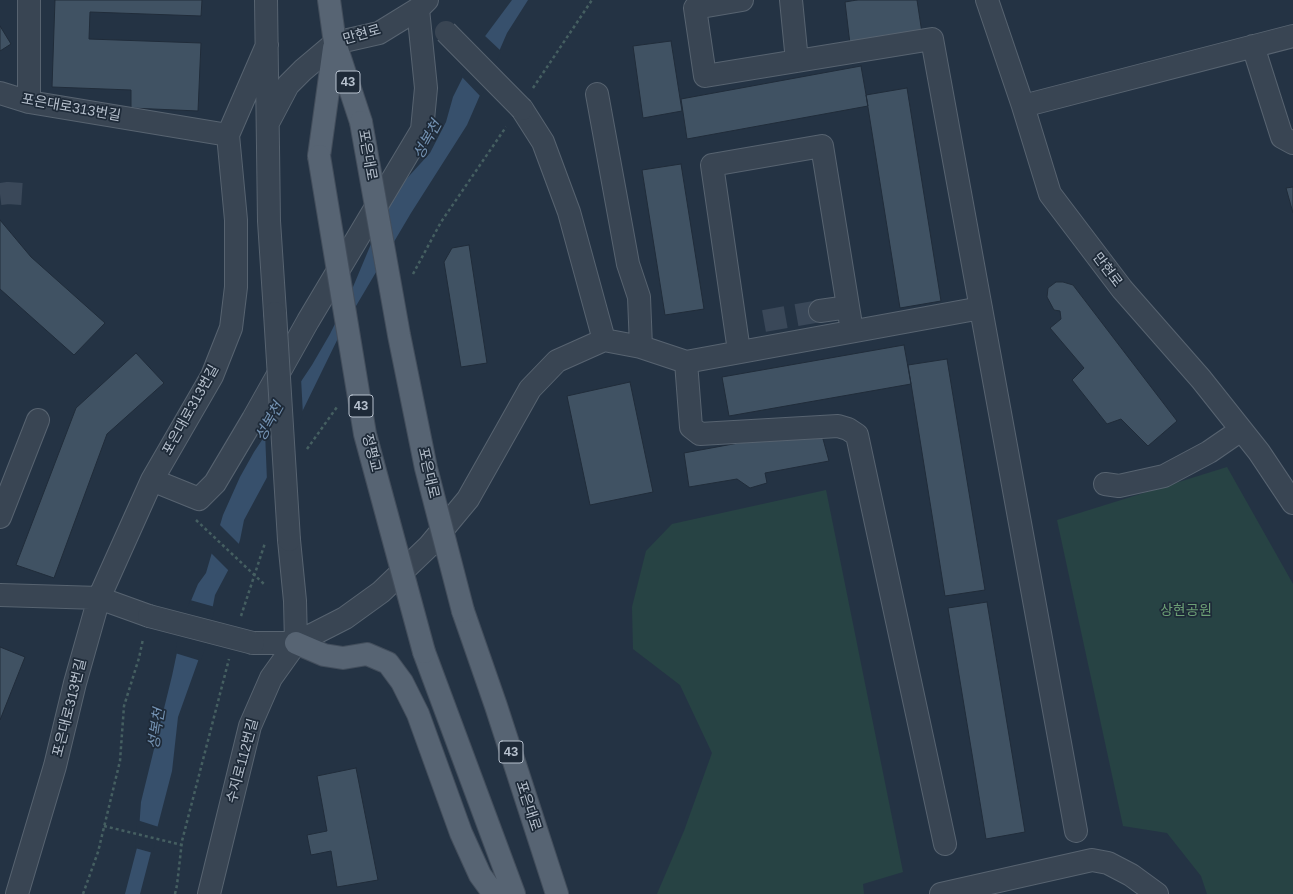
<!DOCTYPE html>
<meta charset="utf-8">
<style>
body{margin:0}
canvas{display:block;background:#243344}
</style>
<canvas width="1293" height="894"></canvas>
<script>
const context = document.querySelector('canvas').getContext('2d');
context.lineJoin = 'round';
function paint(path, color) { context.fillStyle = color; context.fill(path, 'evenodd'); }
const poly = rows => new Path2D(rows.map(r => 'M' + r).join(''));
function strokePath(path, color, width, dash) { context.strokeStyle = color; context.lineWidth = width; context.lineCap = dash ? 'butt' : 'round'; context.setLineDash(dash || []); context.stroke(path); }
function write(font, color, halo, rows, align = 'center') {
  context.font = font + ' Arial,"Noto Sans KR",sans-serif'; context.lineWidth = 3.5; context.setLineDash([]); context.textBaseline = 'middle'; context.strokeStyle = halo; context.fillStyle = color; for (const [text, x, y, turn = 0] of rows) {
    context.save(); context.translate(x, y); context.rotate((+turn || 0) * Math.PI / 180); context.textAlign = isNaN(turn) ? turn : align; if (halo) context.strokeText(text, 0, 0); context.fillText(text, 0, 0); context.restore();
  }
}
paint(poly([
 [1227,467,1293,584,1293,894,1207,894,1201,876,1167,833,1123,826,1057,520],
 [826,490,903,872,863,884,864,894,657,894,684,831,712,753,680,685,633,649,632,607,646,551,672,524]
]), '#274344');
paint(poly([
 [512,0,528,0,507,33,467,125,411,213,343,328,300,416,244,520,240,540,233,561,215,595,207,636,178,717,172,771,140,894,125,894,138,844,141,802,172,676,179,643,188,608,198,584,206,573,223,515,240,477,254,452,312,365,330,334,353,287,376,232,400,186,430,153,446,122,453,97,480,43]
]), '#37506c');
paint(poly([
 [484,35,501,51,481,97,461,76,479,42],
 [301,378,303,415,267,481,265,432],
 [219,524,240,545,235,562,230,572,210,552],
 [190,600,215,607,209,637,201,661,175,653,177,642],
 [137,820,159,827,153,853,135,848]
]), '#243344');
const building = poly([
 [55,0,202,0,201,16,90,12,89,39,201,43,198,111,131,108,131,90,52,87,55,0],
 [857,0,917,0,922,33,850,44,845,2,857,0],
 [0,26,11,44,0,51,0,26],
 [671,41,682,111,643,118,633,46,671,41],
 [861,66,868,106,687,139,681,99,861,66],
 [907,88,941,301,900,308,866,95,907,88],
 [681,164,704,309,665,315,642,170,681,164],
 [1293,187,1293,213,1286,188,1293,187],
 [0,220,31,257,105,323,74,355,0,289,0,220],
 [469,245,487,363,461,367,444,262,452,248,469,245],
 [1056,282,1063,282,1073,285,1177,421,1148,446,1121,419,1107,424,1072,380,1084,368,1050,328,1061,319,1060,311,1054,310,1047,297,1048,288,1056,282],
 [904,345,911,384,729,416,722,377,904,345],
 [136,353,164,383,107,434,54,578,16,565,76,408,136,353],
 [947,359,985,590,945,596,908,365,947,359],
 [630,382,653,492,590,505,567,396,630,382],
 [820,428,829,461,765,473,767,483,750,488,737,479,689,487,684,453,820,428],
 [987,602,1025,832,986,839,948,608,987,602],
 [0,647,25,657,0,720,0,647],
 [356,768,378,880,337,887,331,851,311,855,307,835,327,831,317,776,356,768]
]);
paint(building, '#405263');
strokePath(building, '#202c3a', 1);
strokePath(poly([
 [0,194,8,193,23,194],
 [764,321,820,311]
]), '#3a4859', 22, [22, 11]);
const minor = poly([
 [266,0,269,221,275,313],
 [742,0,695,8,705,76,932,39,1076,831],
 [791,0,797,61],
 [987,0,1023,106,1050,194,1122,289,1201,379,1259,452,1293,503],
 [1253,46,1282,137,1293,143],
 [0,93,29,102,228,135],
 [597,94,628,264,639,297,641,347],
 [29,102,29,0],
 [1023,106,1293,36],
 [269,121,288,85,303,70,335,43,379,33,418,9,427,0],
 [820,311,848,307],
 [604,340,641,347,686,362,981,308],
 [739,351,712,165,822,146,852,331],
 [686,362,691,427,700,434,838,426,848,429,857,435,945,844],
 [152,480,199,499,215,483,253,419,308,321,422,130,426,88,418,9],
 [1105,484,1119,486,1164,476,1209,452,1241,430],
 [0,517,38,420],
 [0,595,99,598,149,616],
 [253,643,296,643,345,618,381,592,429,546,468,499,530,389,557,361,604,340,569,212,543,142,522,109],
 [17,894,55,766,75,683,99,598,152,480,212,376,231,328,236,287,236,220,228,135,267,45],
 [209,894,250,726,271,678,296,643,295,601,289,540],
 [941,894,1092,860,1108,863,1131,875,1157,894]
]);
const major = poly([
 [329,0,335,43,361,122],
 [319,156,334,48],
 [463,611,496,706,557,894],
 [296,643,324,655,343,658,367,654,388,663,402,682,418,714,461,833,480,875,494,894],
 [424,652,514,894]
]);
strokePath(minor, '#576370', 24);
strokePath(major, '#434e5c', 24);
strokePath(poly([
 [533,88,592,0],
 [413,274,441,222,506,127],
 [307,449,337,407],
 [241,616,265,543],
 [104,826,182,845],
 [83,894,98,852,120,761,124,706,139,658,143,639],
 [175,894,177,885,182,841,229,659]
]), '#455f61', 2.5, [3, 3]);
strokePath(minor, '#394553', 22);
strokePath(major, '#576473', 22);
const minorBridge = poly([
 [446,32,522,109],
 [275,313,289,540],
 [149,616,253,643]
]);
const majorBridge = poly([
 [361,122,399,335,426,468,463,611],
 [319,156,365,434,424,652]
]);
strokePath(minorBridge, '#576370', 24, []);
strokePath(majorBridge, '#434e5c', 24, []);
strokePath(poly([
 [196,520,265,585]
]), '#455f61', 2.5, [3, 3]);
strokePath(minorBridge, '#394553', 22);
strokePath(majorBridge, '#576473', 22);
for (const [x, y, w] of [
 [348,82,24],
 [361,406,24],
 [511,752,24]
]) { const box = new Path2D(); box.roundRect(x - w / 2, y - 11, w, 22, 3); context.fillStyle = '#1e2a38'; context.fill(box); strokePath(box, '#b6c0cd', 1); }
write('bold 13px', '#b6c0cd', null, [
 ["43",348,82],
 ["43",361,406],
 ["43",511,752]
]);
write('14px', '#b6c0cd', '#1e2a38', [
 ["만현로",362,35,-16],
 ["포은대로313번길",71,108,10],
 ["포은대로",367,155,80],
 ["만현로",1107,270,53],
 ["포은대로313번길",191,410,-61],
 ["정평교",371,453,76],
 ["포은대로",428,473,77],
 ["포은대로313번길",70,708,-76],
 ["수지로112번길",243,761,-75],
 ["포은대로",528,806,72]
]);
write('14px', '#6c9f75', '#1e2a38', [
 ["상현공원",1186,611]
]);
write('italic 15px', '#7492b2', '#1e2a38', [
 ["성복천",428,140,-61],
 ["성복천",270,422,-61],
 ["성복천",157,729,-81]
]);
</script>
